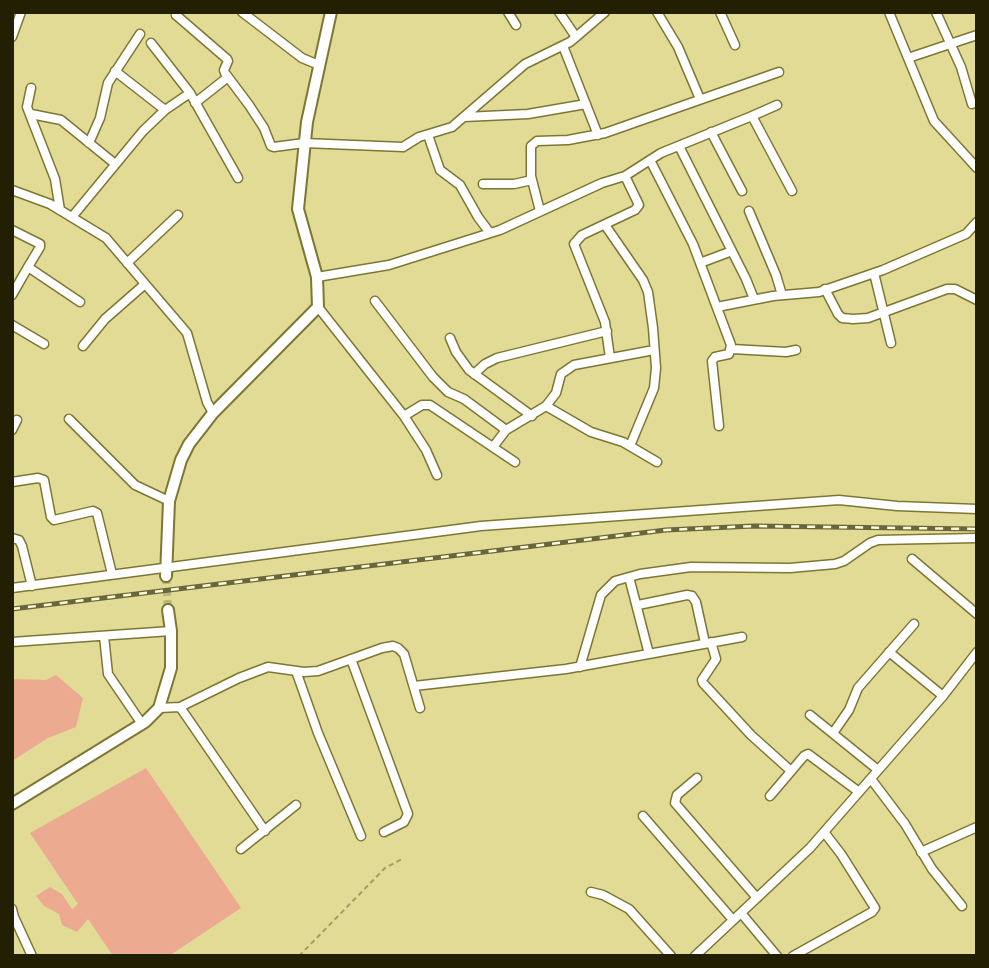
<!DOCTYPE html>
<style>
body{margin:0}
#map{position:relative;width:989px;height:968px;overflow:hidden;background:#e1db96;font-family:Inter,sans-serif}
canvas{display:block}
.frame{position:absolute;inset:0;border:14px solid #221f03;pointer-events:none}
</style>
<div id="map">
<canvas width="989" height="968"></canvas>
<div class="frame"></div>
</div>
<script>
const context = document.querySelector('canvas').getContext('2d');
context.lineJoin = 'round';
function paint(path, color) { context.fillStyle = color; context.fill(path, 'evenodd'); }
const poly = rows => new Path2D(rows.map(r => 'M' + r).join(''));
function strokePath(path, color, width, dash) { context.strokeStyle = color; context.lineWidth = width; context.lineCap = dash ? 'butt' : 'round'; context.setLineDash(dash || []); context.stroke(path); }
paint(poly([
 [56,675,83,698,76,727,48,738,12,761,12,679,46,680],
 [146,768,241,908,169,956,113,956,88,919,77,932,62,925,59,914,44,906,36,896,50,887,62,894,72,909,78,904,30,833]
]), '#ecab90');
strokePath(poly([
 [166,576,168,610]
]), '#bbb579', 8, [8, 4]);
const minor = poly([
 [242,12,302,58,319,65],
 [508,12,516,25],
 [559,12,576,37,605,12],
 [657,12,678,47,700,99],
 [720,12,735,45],
 [889,12,934,121,977,168],
 [936,12,961,67,972,104],
 [176,15,227,59,228,61,224,70,225,73,249,105,264,128,271,146,274,147,304,143,403,147,419,137,452,127,525,64,570,42,576,37],
 [12,37,21,12],
 [151,43,190,93,238,178],
 [563,46,598,135],
 [908,58,977,35],
 [115,71,165,110],
 [31,88,27,107,55,179,60,210],
 [195,103,228,77],
 [31,114,61,120,114,163],
 [752,116,777,105],
 [464,117,528,114,586,104],
 [711,132,742,191],
 [428,135,440,170,460,185,478,217,490,233],
 [89,143,100,118,108,83,140,34],
 [679,146,746,279,754,299],
 [650,160,693,244,731,345,729,354,715,357,712,361,719,426],
 [483,184,514,184,532,180],
 [12,190,50,204,106,238,187,333,207,402,213,413],
 [540,211,531,176,531,146,537,141,568,140,605,133,779,72],
 [749,211,776,275,782,295],
 [72,217,143,131,165,110,190,93],
 [605,225,643,280,648,292,653,328,656,368,654,388,630,446],
 [12,230,40,244,40,247,28,267,80,302],
 [127,263,178,215],
 [700,263,732,251],
 [874,273,891,343],
 [317,277,389,265,500,230,602,183,625,176,661,153,752,116,792,191],
 [825,289,838,314,842,318,853,319,868,318,947,289,955,289,977,300],
 [12,295,28,267],
 [375,301,433,377,448,392,464,399,506,430],
 [318,307,404,416,426,450,437,475],
 [717,307,773,296,819,292,883,270,966,234,977,222],
 [12,325,44,344],
 [450,338,456,352,469,370,532,416],
 [83,346,105,319,145,284],
 [732,349,786,352,796,350],
 [610,358,605,322,574,244,582,235,635,210,639,205,625,176],
 [474,374,485,364,497,358,607,331],
 [546,406,591,432,623,442,657,462],
 [404,416,422,405,430,405,515,462],
 [69,419,135,485,169,501],
 [12,430,17,420],
 [493,447,506,430,546,406,556,393,561,374,574,365,654,350],
 [12,482,38,478,44,480,51,517,54,520,93,511,97,513,112,574],
 [12,538,19,540,22,546,32,586],
 [912,559,977,614],
 [629,577,649,654],
 [12,588,481,526,839,500,897,506,977,509],
 [638,605,687,595,692,596,696,602,705,643],
 [104,636,108,674,142,724],
 [12,642,171,631],
 [711,642,716,659,702,680,703,683,751,735,791,771],
 [889,652,943,696],
 [351,659,408,814,404,822,384,832],
 [580,667,601,595,615,581,640,574,691,567,790,568,835,564,844,561,870,543,878,540,977,538],
 [296,671,318,733,361,836],
 [414,686,566,669,742,637],
 [180,707,265,831],
 [159,708,180,707,239,678,268,667,304,672,318,671,382,648,393,646,398,648,404,654,420,708],
 [810,715,878,770],
 [833,733,849,710,858,688,914,624],
 [697,778,677,795,675,803,757,898],
 [871,779,905,824,932,869,962,906],
 [770,796,804,756,808,754,859,792],
 [643,816,733,920],
 [241,849,296,805],
 [921,852,977,827],
 [591,892,603,895,629,909,671,956],
 [12,909,14,917,32,956],
 [741,913,777,956],
 [695,956,810,848,943,696,977,652],
 [793,956,872,912,875,908,841,854,824,832]
]);
const tertiary = poly([
 [166,576,169,501,181,460,189,444,213,413,318,307,317,277,298,209,307,122,331,12],
 [12,804,145,722,159,708,171,668,171,631,168,610]
]);
strokePath(minor, '#7d7734', 11);
strokePath(tertiary, '#7d7734', 14);
strokePath(poly([
 [299,956,385,868,402,859]
]), '#a29d65', 2, [5, 3.5]);
strokePath(minor, '#fff', 8);
strokePath(tertiary, '#fff', 10);
const rail = poly([
 [12,609,666,530,754,526,977,529]
]);
strokePath(rail, '#6a663a', 5);
strokePath(rail, '#fdfad8', 2.5, [8]);
</script>
